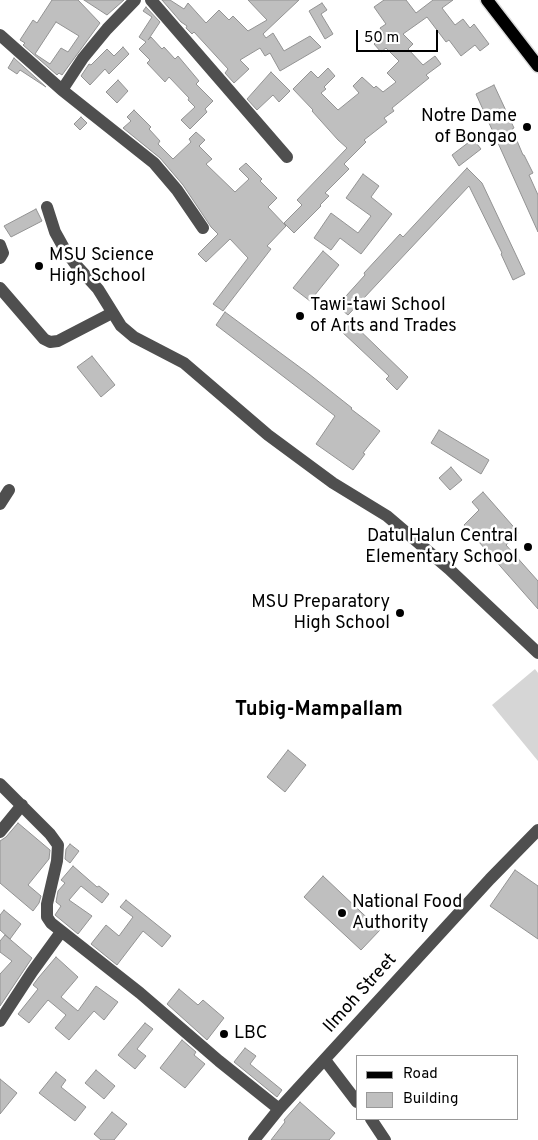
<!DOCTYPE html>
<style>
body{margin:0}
#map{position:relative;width:538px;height:1140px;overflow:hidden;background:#fff;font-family:Overpass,sans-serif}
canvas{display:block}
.legend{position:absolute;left:356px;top:1055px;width:162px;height:65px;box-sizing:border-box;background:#fff;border:1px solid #999;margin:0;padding:6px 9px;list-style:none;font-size:15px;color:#000}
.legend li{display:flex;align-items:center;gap:10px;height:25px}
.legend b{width:25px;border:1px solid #999}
.scale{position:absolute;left:356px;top:30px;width:82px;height:22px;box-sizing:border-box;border:2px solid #000;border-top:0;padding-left:6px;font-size:15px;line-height:18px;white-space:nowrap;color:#000;-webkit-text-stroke:4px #fff;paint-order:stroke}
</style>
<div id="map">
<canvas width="538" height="1140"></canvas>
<ul class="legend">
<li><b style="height:6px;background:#000"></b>Road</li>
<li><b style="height:14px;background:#bfbfbf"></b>Building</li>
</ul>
<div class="scale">50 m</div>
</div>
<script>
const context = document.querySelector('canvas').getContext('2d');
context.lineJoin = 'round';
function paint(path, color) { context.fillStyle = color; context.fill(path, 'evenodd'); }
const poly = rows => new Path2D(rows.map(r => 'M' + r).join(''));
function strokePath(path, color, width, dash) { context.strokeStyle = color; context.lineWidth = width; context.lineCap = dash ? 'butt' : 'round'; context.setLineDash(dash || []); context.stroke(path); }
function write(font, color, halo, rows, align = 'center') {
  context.font = font + ' Overpass,sans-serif'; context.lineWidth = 5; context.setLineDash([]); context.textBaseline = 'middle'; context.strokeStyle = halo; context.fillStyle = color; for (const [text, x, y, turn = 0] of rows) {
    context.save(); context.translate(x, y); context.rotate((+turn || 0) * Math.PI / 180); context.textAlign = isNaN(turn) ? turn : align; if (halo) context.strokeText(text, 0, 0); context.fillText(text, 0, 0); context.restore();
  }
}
paint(poly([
 [535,669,538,673,538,761,492,705]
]), '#d6d6d6');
const building = poly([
 [52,0,78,0,100,23,62,75,59,73,57,75,23,45,25,43,20,40,33,20,37,23,52,0],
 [56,22,79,36,68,52,61,48,50,64,35,54,56,22],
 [84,0,124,0,107,15,84,0],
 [162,0,170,0,184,9,188,3,206,23,219,10,229,20,233,16,248,31,267,20,248,0,299,0,263,34,266,38,273,33,284,51,310,36,321,47,280,71,270,53,265,56,260,48,240,60,249,69,234,83,225,73,228,69,194,32,192,34,186,28,187,26,181,22,162,0],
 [384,0,406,0,416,13,433,0,453,0,442,8,455,25,463,19,470,28,474,24,489,44,480,51,475,45,461,56,449,40,446,42,427,17,403,34,413,44,408,49,423,65,435,56,441,64,426,75,429,78,392,108,394,111,384,118,387,122,364,140,366,142,344,164,349,169,325,193,329,196,320,205,321,206,294,233,284,223,302,205,297,200,347,148,338,140,312,111,313,110,293,89,311,71,318,78,328,68,335,76,324,87,326,89,321,93,338,110,359,93,353,86,362,77,374,88,376,86,383,92,396,82,387,73,399,61,386,48,381,52,374,44,384,34,380,28,386,24,374,7,384,0],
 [322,3,327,10,321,14,333,34,325,39,309,11,322,3],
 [146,7,160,22,148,40,151,37,162,49,164,47,175,59,178,56,199,81,196,84,213,101,205,109,207,112,190,129,181,120,195,107,188,100,189,98,169,77,165,82,147,63,150,60,139,49,146,42,139,37,152,17,143,11,146,7],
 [123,47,129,54,109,74,105,69,90,85,81,76,89,64,91,65,107,49,114,56,123,47],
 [14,58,46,87,20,70,17,74,8,68,14,58],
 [271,72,290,91,279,102,273,95,257,110,247,99,271,72],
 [118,80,128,91,117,103,106,92,118,80],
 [494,85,514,128,512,129,523,155,524,155,533,173,529,175,538,195,538,232,476,94,494,85],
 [134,110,151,127,149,129,160,141,158,144,173,159,191,142,189,139,196,132,205,140,199,146,212,159,206,164,235,192,249,179,239,169,246,163,262,179,260,181,277,198,268,207,286,226,267,246,271,249,223,311,213,304,248,258,230,239,206,262,198,254,218,234,211,227,183,185,160,158,123,128,131,121,127,117,134,110],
 [81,117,87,123,80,130,74,124,81,117],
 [473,139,481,149,459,166,452,155,473,139],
 [467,168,482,183,525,274,513,280,501,254,502,253,469,186,348,315,337,306,365,275,364,273,400,234,403,237,467,168],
 [363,174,379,186,371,197,392,214,361,254,340,238,331,250,314,238,331,213,358,233,371,216,346,198,363,174],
 [36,209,42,221,11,237,4,226,36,209],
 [323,251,339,265,310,301,293,288,323,251],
 [225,312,309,374,352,408,351,409,380,431,363,453,365,454,353,470,316,444,335,416,216,325,225,312],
 [350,321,408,377,397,390,386,379,389,376,341,331,350,321],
 [92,356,115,385,101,397,77,367,92,356],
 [439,430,489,460,481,474,431,443,439,430],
 [451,467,462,480,450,490,439,478,451,467],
 [483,492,519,533,506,545,538,581,538,609,464,525,479,510,472,502,483,492],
 [288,750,306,765,285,792,267,777,288,750],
 [18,823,50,850,49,859,28,885,41,896,39,903,33,911,0,883,0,841,6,837,18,823],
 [70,844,79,851,70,863,65,859,66,849,70,844],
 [73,866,97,887,99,886,109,894,102,903,81,886,69,900,92,916,78,934,55,915,61,906,56,902,58,891,65,883,61,880,73,866],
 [515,870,538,886,538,939,490,906,515,870],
 [323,876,380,930,361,950,304,897,323,876],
 [126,900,171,936,162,947,143,931,117,965,91,944,106,925,119,936,133,917,120,907,126,900],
 [4,910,21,924,10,939,0,930,0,915,4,910],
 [5,935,32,958,0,1006,0,974,12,961,0,952,0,941,5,935],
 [56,957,78,977,61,997,78,1011,96,986,118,1002,104,1020,94,1011,69,1040,55,1028,66,1015,48,1000,29,1023,18,1014,38,989,33,985,39,977,56,957],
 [179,989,198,1005,203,1000,224,1018,207,1040,167,1004,179,989],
 [145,1023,153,1029,137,1049,146,1056,135,1069,118,1055,145,1023],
 [182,1040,196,1052,194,1055,205,1064,185,1088,160,1068,182,1040],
 [245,1048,256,1056,250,1064,282,1090,277,1097,234,1062,245,1048],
 [96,1070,115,1086,104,1099,85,1083,96,1070],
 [56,1072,66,1080,61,1087,86,1107,75,1121,39,1093,56,1072],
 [0,1079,17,1093,0,1114,0,1079],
 [300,1102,335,1133,329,1140,271,1140,285,1122,284,1120,300,1102],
 [112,1112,127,1124,114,1140,101,1140,94,1134,112,1112]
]);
paint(building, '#bfbfbf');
strokePath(building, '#939393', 1);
const major = poly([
 [487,0,538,66]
]);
strokePath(major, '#dbdbdb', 15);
strokePath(poly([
 [151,0,287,157],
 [0,35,62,90,154,163,177,190,203,228],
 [62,90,83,58,107,29,135,0],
 [47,207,55,232,65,250,76,265,98,289,121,326,134,337,184,363,268,435,333,483,387,516,449,569,538,653],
 [0,245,3,253,0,258],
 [0,288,44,339,50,342,58,341,112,313],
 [0,504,9,490],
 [0,784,50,834,58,845,57,861,47,904,47,917,51,923,140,993,219,1061,279,1109],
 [0,832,22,805],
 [0,1021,32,972,61,932],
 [325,1060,357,1102],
 [371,1119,385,1140],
 [254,1140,279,1109,490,879,538,830]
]), '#4f4f4f', 12);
strokePath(major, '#000', 12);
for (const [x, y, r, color] of [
 [527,127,5,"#000"],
 [39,266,5,"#000"],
 [300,316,5,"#000"],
 [528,547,5,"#000"],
 [400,613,5,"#000"],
 [342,913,5,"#000"],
 [224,1034,5,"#000"]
]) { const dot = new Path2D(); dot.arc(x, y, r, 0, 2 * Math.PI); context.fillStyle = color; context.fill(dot); strokePath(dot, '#fff', 2); }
write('18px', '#000', '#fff', [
 ["Notre Dame",517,117,"right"],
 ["of Bongao",517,138,"right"],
 ["MSU Science",49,256],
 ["High School",49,277],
 ["Tawi-tawi School",310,306],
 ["of Arts and Trades",310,327],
 ["Datu Halun Central",518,537,"right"],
 ["Elementary School",518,558,"right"],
 ["MSU Preparatory",390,603,"right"],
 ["High School",390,624,"right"],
 ["National Food",352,903],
 ["Authority",352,924],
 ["LBC",234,1034]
], 'left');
write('18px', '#000', '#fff', [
 ["Ilmoh Street",361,994,-48]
]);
write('bold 20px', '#000', '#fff', [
 ["Tubig-Mampallam",319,711]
]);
</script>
